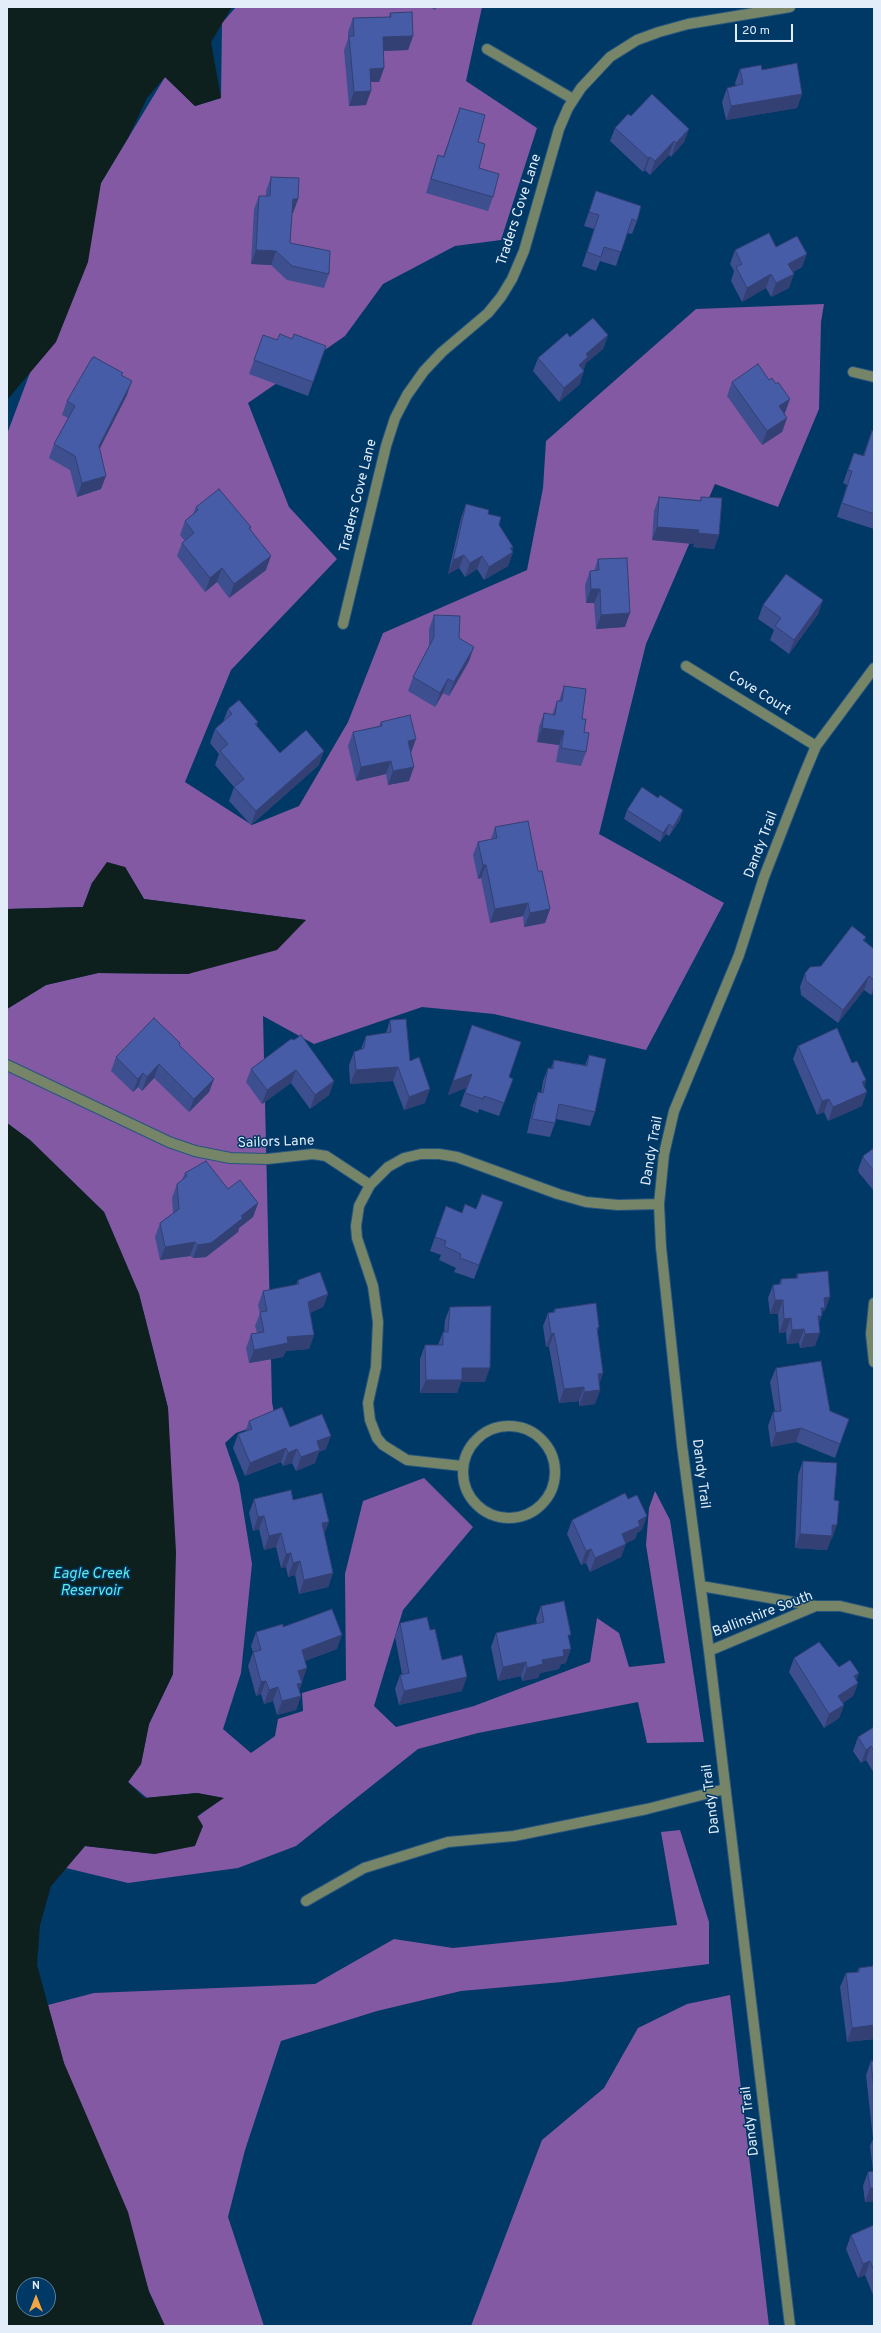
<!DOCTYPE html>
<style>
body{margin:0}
#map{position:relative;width:881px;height:2333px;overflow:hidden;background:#003866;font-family:Overpass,sans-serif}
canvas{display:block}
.frame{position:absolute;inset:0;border:8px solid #e2edf9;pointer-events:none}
.north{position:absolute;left:16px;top:2277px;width:40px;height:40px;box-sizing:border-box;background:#003866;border:1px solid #5a80a1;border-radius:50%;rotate:0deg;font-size:11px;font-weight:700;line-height:16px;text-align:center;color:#e2edf9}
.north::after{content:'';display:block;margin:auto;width:14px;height:18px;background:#f2a541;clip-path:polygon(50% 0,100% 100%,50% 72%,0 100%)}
.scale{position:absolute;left:735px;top:24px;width:58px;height:18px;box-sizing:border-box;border:2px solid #e2edf9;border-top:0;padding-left:5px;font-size:12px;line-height:14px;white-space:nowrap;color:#e2edf9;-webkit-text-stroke:3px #003866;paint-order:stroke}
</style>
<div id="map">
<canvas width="881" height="2333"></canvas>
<div class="frame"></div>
<div class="north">N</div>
<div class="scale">20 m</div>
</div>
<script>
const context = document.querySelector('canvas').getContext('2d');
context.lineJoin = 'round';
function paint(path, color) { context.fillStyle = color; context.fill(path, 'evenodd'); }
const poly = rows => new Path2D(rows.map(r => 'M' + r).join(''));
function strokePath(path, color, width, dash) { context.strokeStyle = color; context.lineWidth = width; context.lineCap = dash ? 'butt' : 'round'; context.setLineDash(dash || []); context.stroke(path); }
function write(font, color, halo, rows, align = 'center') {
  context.font = font + ' Overpass,sans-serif'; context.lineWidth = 3; context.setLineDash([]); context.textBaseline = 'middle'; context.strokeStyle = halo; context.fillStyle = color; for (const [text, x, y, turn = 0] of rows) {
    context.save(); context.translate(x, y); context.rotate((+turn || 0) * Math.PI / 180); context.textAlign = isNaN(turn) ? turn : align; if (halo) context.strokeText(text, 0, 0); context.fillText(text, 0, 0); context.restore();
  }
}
paint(poly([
 [236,7,482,7,466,81,537,128,501,240,455,246,383,284,345,336,248,403,289,507,337,559,231,670,185,782,252,825,299,806,348,722,383,633,527,570,543,488,546,441,696,309,824,304,821,322,819,409,778,507,715,484,646,644,599,834,724,903,646,1050,494,1014,422,1007,314,1044,263,1016,272,1402,275,1419,236,1433,225,1443,239,1484,252,1564,241,1673,223,1729,251,1753,275,1736,278,1719,303,1711,302,1693,346,1680,345,1574,363,1501,424,1478,473,1527,403,1610,374,1706,396,1727,474,1706,590,1662,597,1618,619,1633,629,1667,665,1663,646,1545,649,1508,655,1491,670,1520,704,1742,647,1743,638,1702,478,1733,418,1749,296,1846,238,1868,128,1883,66,1868,85,1846,155,1854,197,1817,223,1798,197,1793,147,1798,128,1782,141,1764,149,1724,173,1674,168,1408,139,1294,104,1212,30,1140,7,1123,7,1009,46,985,98,973,188,974,306,920,144,899,125,867,92,883,83,907,7,909,7,434,101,183,165,77,195,106,221,98,222,23],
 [680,1830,709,1922,709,1964,562,1982,461,1991,377,2011,281,2041,245,2150,228,2217,264,2326,165,2326,149,2291,119,2192,64,2064,48,2005,94,1993,315,1984,394,1939,453,1948,677,1925,661,1832],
 [730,1995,769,2326,471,2326,542,2140,604,2088,638,2028,687,2004]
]), '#8459a3');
paint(poly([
 [7,7,232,7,211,42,221,98,195,106,165,77,147,98,128,138,101,183,88,262,56,342,7,400],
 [107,862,125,867,144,899,306,920,277,950,188,974,98,973,46,985,7,1009,7,909,83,907,92,883],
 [7,1123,30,1140,104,1212,139,1294,168,1408,176,1552,173,1674,149,1724,141,1764,128,1782,144,1798,197,1793,224,1798,197,1816,203,1826,195,1846,155,1854,85,1846,51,1886,40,1925,37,1965,64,2063,128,2212,149,2292,165,2326,7,2326],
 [24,2285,48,2285,48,2309,24,2309]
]), '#0e201e');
const minor = poly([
 [487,49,573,99],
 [853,372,874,377],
 [343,624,386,446,395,418,407,395,424,371,442,352,488,313,501,297,512,279,524,251,559,129,568,108,581,88,610,57,637,40,659,32,688,24,790,7],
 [686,666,816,746],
 [7,1065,169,1142,195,1151,230,1158,267,1159,313,1154,326,1156,370,1185],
 [874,1303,871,1334,874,1362],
 '463 1472a46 46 0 1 1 92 0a46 46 0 1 1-92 0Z',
 [462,1466,407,1460,383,1445,377,1438,370,1420,368,1403,376,1367,378,1322,373,1286,357,1238,356,1226,359,1206,370,1185,388,1167,404,1158,421,1154,439,1154,457,1157,558,1194,586,1202,618,1205,659,1204],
 [701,1586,816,1606],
 [709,1651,816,1606,840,1606,874,1614],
 [306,1901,364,1868,448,1842,514,1836,647,1809,725,1789],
 [790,2326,709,1651,682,1445,661,1247,659,1204,664,1154,674,1111,739,955,764,877,803,777,816,746,874,668]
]);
strokePath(minor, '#24557e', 12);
strokePath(minor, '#768468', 10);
paint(poly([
 [430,7,437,7,435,10],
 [390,13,413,36,408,50,383,51,384,68,379,82,371,82,366,105,349,106,344,50,348,39,348,32,353,18,389,17],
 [740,69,762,70,802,94,797,108,726,120,722,102,727,88,736,86,735,83],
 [460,108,478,142,479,168,493,197,488,211,426,193,433,169,438,155,443,157],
 [631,116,689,129,684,142,671,157,669,155,650,175,645,170,643,172,610,141,615,128],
 [271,177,298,199,293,213,292,213,290,243,329,274,324,288,287,280,271,265,251,264,254,209,259,196,266,196,266,191],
 [596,191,637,221,632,234,627,233,616,266,600,261,596,271,582,266,594,229,584,226],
 [776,247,802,267,793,272,789,288,771,297,766,288,742,302,731,281,734,271,730,264,735,250],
 [263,335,277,340,292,339,326,346,308,396,249,374],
 [608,335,603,349,586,363,583,371,584,371,579,385,559,402,533,371,538,358,570,337],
 [122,375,127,395,99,449,101,489,77,497,70,470,49,458,54,444,68,418,62,415,67,401],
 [732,382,785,413,784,413,787,418,782,432,762,445,727,396],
 [872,431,874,431,874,529,837,517,847,485,843,483,854,453,863,456],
 [659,497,700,500,701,497,719,535,714,549,693,547,694,544,652,540,654,511],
 [466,504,488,514,499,525,513,547,512,551,513,552,508,566,484,580,477,569,465,577,459,568,448,574,461,518],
 [196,507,251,527,250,530,266,570,229,598,217,582,205,592,177,556,182,543,185,541,180,535,185,521,193,514],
 [598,559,625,627,596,629,594,603,586,603,585,585,590,571,594,571],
 [823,600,818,614,789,654,770,640,774,630,758,619,763,605],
 [434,615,459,638,469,661,449,696,443,693,435,707,408,691,413,677,429,646,429,629],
 [564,686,582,719,586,752,581,766,556,762,559,745,537,742,539,727,544,713,552,715,557,701,559,701],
 [228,709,258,722,256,726,280,753,319,765,251,825,229,801,234,787,215,765,219,754,210,743,215,729,223,722],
 [381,722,411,753,409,781,388,785,386,774,356,781,348,746,353,732,379,726],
 [627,810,680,820,669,836,666,834,660,842,624,819],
 [495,827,538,871,550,909,545,923,524,927,523,916,490,923,481,878,478,879,473,855,478,842,491,839],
 [866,937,864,941,874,949,874,991,871,995,864,990,838,1023,801,995,800,987,805,973,821,966],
 [390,1020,410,1061,425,1103,404,1110,393,1081,350,1084,349,1065,354,1052,361,1049,366,1036,386,1033],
 [472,1025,509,1077,513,1079,499,1116,479,1109,478,1113,460,1106,466,1088,448,1095],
 [291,1039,334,1081,329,1095,310,1109,291,1083,262,1104,246,1082,251,1069],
 [179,1046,214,1079,209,1092,189,1112,154,1078,142,1091,138,1087,133,1092,111,1071,116,1057],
 [798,1046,852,1063,866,1080,864,1087,862,1106,828,1121,824,1112,817,1115,793,1059],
 [589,1055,595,1112,590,1126,556,1119,555,1123,550,1137,527,1133,533,1106,538,1092,541,1093,543,1081,548,1068,551,1068,554,1060,585,1065],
 [874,1148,874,1191,859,1173,858,1170,863,1156],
 [185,1173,228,1189,258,1203,253,1217,239,1228,238,1232,206,1257,193,1258,190,1256,160,1260,155,1237,160,1223,173,1213,172,1198,177,1184,182,1180],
 [503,1202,474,1279,454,1272,456,1268,439,1260,441,1255,430,1251,446,1206,462,1213],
 [797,1274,825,1311,823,1311,819,1323,815,1346,800,1348,799,1343,787,1344,786,1332,779,1333,778,1314,770,1314,768,1298,773,1285,779,1284,781,1279,796,1278],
 [298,1280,328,1294,323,1307,310,1313,314,1335,309,1349,286,1351,283,1357,249,1363,246,1348,251,1334,257,1333,255,1326,260,1313,258,1305,263,1291,296,1285],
 [450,1307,485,1382,461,1382,457,1393,420,1393,420,1359,425,1345,438,1345,443,1332,444,1332,445,1320],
 [555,1309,599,1327,597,1333,603,1373,599,1384,600,1390,595,1404,579,1406,579,1401,559,1403,549,1347,546,1347,543,1326,548,1313,553,1312],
 [776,1368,830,1411,840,1444,835,1458,796,1442,771,1447,768,1426,773,1412,775,1412,770,1382],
 [249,1421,290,1427,326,1449,319,1452,315,1463,296,1471,292,1463,283,1466,281,1462,245,1476,233,1448,238,1434,245,1432],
 [803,1461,834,1500,832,1539,831,1539,827,1550,795,1548,798,1475],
 [254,1499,293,1500,324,1535,333,1573,328,1587,299,1594,295,1575,288,1577,286,1567,281,1568,276,1547,264,1550,259,1529,253,1531,249,1513],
 [572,1520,642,1530,637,1533,635,1539,626,1543,621,1557,590,1572,586,1563,581,1565,567,1534],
 [541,1606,569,1639,566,1663,561,1664,559,1669,540,1673,538,1678,522,1681,521,1676,498,1681,491,1647,496,1633,537,1624,536,1619],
 [400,1623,430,1630,442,1660,462,1691,399,1705,395,1689,400,1675,402,1674,395,1637],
 [283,1627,337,1649,305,1661,302,1683,299,1690,301,1696,296,1710,277,1715,273,1701,264,1704,261,1694,256,1696,248,1666,253,1652,251,1646,256,1632],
 [794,1658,839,1667,859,1673,856,1680,858,1683,853,1696,843,1703,844,1705,839,1718,824,1728,789,1672],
 [874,1727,874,1773,866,1760,861,1763,853,1751,858,1737],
 [874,1963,874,2039,847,2042,840,1987,846,1973,857,1972,859,1968,872,1966],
 [871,2061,874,2061,874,2201,865,2202,863,2186,868,2172,873,2171,870,2146,873,2139,866,2075],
 [874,2225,874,2297,865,2275,858,2278,846,2249,851,2235]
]), '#3d4f8f');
paint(poly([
 [413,36,408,50,378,51,383,37],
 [384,68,379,82,365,82,370,69],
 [371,91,366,105,349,106,354,92],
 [802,94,797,108,726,120,731,106],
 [689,129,684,142,671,157,676,143],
 [674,141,669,155,650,175,655,161],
 [650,157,645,170,643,172,648,158],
 [293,199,298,199,293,213,288,213],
 [256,250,276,251,271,265,251,264],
 [807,254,802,267,783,277,788,264],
 [771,274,766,288,742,302,747,288],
 [794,274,789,288,771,297,776,283],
 [608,335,603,349,586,363,583,371,579,365,586,354],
 [584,371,579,385,559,402,564,388],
 [132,381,127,395,94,460,99,446],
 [790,399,785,413,774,420,779,406],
 [787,418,782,432,762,445,767,431],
 [106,476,101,489,77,497,82,483],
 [657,527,699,530,694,544,652,540],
 [698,533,719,535,714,549,693,547],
 [513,547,511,553,513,552,508,566,484,580,489,567],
 [464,555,459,568,448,574,453,560],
 [271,556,266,570,229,598,234,584],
 [482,556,477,569,465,577,470,563],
 [222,568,217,582,205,592,210,578],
 [591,589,600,589,594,603,586,603],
 [823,600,818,614,789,654,794,640],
 [630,613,625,627,596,629,601,615],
 [474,647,469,661,449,696,454,682],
 [448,679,443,693,435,707,440,693],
 [542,728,564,731,559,745,537,742],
 [416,739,411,753,408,741],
 [324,751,319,765,251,825,256,811],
 [391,761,386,774,356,781,361,767],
 [414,767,409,781,388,785,393,771],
 [683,810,680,820,669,836,673,827],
 [669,824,666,834,660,842,663,833],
 [483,865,486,865,481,878,478,879],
 [528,903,523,916,490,923,495,909],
 [550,909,545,923,524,927,530,913],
 [869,976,864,990,838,1023,843,1010],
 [874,986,874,991,871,995],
 [159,1064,154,1078,142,1091,147,1077],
 [398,1067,393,1081,350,1084,356,1070],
 [296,1070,291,1083,262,1104,267,1090],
 [143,1073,138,1087,133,1092,138,1079],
 [472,1074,466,1088,448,1095,453,1081],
 [214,1079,209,1092,189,1112,194,1099],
 [866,1080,861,1094,862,1082],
 [334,1081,329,1095,310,1109,315,1095],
 [430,1089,425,1103,404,1110,409,1097],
 [867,1092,862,1106,828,1121,833,1107],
 [829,1099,824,1112,817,1115,822,1101],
 [258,1203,253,1217,239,1228,238,1232,206,1257,193,1258,198,1245,241,1216],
 [195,1242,190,1256,160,1260,165,1247],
 [328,1294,323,1307,303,1316,308,1302],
 [830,1297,825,1311,823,1311,817,1330,813,1330,824,1298],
 [775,1300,783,1300,778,1314,770,1314],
 [791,1318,786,1332,779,1333,784,1319],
 [599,1327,594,1341,597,1328],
 [804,1329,799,1343,787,1344,792,1330],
 [554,1333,549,1347,546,1347,551,1334],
 [820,1333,815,1346,800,1348,805,1334],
 [314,1335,309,1349,286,1351,283,1357,249,1363,254,1350,287,1337],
 [462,1368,490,1368,485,1382,461,1382,457,1393,420,1393,426,1380],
 [603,1373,598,1387,598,1374],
 [584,1387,579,1401,559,1403,564,1389],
 [600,1390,595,1404,579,1406,584,1392],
 [801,1428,796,1442,771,1447,776,1433],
 [331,1436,326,1449,319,1452,315,1463,296,1471,301,1457,317,1441],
 [286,1448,281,1462,245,1476,250,1463],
 [297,1449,292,1463,283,1466,288,1453],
 [264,1516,259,1529,253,1531,258,1517],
 [647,1516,642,1530,637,1533,635,1539,617,1548,622,1534,638,1521],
 [329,1522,324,1535,322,1523],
 [832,1525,837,1525,832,1539,831,1539,827,1550,795,1548,800,1534],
 [281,1533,276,1547,264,1550,269,1536],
 [626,1544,621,1557,590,1572,595,1558],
 [591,1549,586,1563,581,1565,586,1551],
 [291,1553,286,1567,281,1568,286,1554],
 [300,1561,295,1575,288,1577,293,1563],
 [333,1573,328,1587,299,1594,304,1580],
 [342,1635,337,1649,297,1664,302,1650],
 [571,1649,566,1663,561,1664,559,1669,540,1673,538,1678,522,1681,527,1668,563,1650],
 [526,1662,521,1676,498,1681,503,1667],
 [307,1668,302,1682,298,1671],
 [859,1673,854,1685,858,1683,853,1696,833,1710,838,1696,854,1676],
 [467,1677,462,1691,399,1705,404,1691],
 [266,1681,261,1694,256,1696,261,1682],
 [302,1683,297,1697,297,1684],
 [278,1687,273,1701,264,1704,269,1690],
 [301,1696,296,1710,277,1715,282,1701],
 [844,1705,839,1718,824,1728,829,1714],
 [871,1746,866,1760,861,1763,866,1750],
 [874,2025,874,2039,847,2042,852,2028],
 [870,2188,874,2188,874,2201,865,2202],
 [870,2261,865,2275,858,2278,863,2264]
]), '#324074');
const building = poly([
 [412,12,413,36,383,37,384,68,370,69,371,91,354,92,349,36,354,36,353,18,391,17,390,13,412,12],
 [797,63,802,94,731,106,727,88,743,84,740,69,761,65,762,70,797,63],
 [652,94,689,129,676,143,674,141,655,161,650,157,648,158,615,128,628,114,631,116,652,94],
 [460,108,485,115,478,142,485,144,479,168,499,174,493,197,431,179,438,155,444,157,460,108],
 [271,177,299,178,298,199,293,199,290,243,330,251,329,274,292,266,276,251,256,250,259,196,270,196,271,177],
 [596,191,641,206,637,221,632,219,621,252,604,247,601,257,587,252,599,215,589,212,596,191],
 [769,233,776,247,797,236,807,254,788,264,794,274,776,283,771,274,747,288,736,267,742,264,735,250,769,233],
 [593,318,608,335,586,354,588,357,579,365,584,371,564,388,538,358,567,333,570,337,593,318],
 [280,334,292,339,294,334,326,346,313,382,254,360,263,335,277,340,280,334],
 [94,357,123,373,121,375,132,381,99,446,106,476,82,483,75,456,54,444,75,406,67,401,92,358,94,357],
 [758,364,769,380,772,378,776,384,778,382,790,399,779,406,787,418,767,431,732,382,758,364],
 [872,431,874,431,874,514,842,503,852,471,848,470,854,453,864,456,872,431],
 [219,489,251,527,249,528,271,556,234,584,222,568,210,578,182,543,194,533,185,521,198,510,196,507,219,489],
 [659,497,701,501,701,497,722,498,719,535,698,533,699,530,657,527,659,497],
 [466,504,489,510,488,514,501,517,499,525,513,547,510,548,513,552,489,567,482,556,470,563,464,555,453,560,466,504],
 [627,558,630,613,601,615,600,589,591,589,590,571,599,570,598,559,627,558],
 [786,574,823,600,794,640,775,626,781,618,763,605,786,574],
 [434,615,460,616,459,638,474,647,454,682,448,679,440,693,413,677,434,637,434,615],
 [564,686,586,689,582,719,586,719,584,732,589,733,586,752,561,748,564,731,542,728,544,713,555,715,557,701,562,701,564,686],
 [239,700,258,722,255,724,280,753,306,730,324,751,256,811,234,787,244,779,220,751,228,744,215,729,232,714,228,709,239,700],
 [410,715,416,739,408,741,414,767,393,771,391,761,361,767,353,732,382,726,381,722,410,715],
 [642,787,658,798,660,795,683,810,673,827,669,824,663,833,627,810,642,787],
 [528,821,538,871,542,871,550,909,530,913,528,903,495,909,486,865,483,865,478,842,497,838,495,827,528,821],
 [852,926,866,937,863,940,874,949,874,980,869,976,843,1010,806,981,805,973,810,967,821,966,852,926],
 [154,1018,180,1043,179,1045,214,1079,194,1099,159,1064,147,1077,143,1073,138,1079,116,1057,154,1018],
 [406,1019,410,1061,419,1057,430,1089,409,1097,398,1067,356,1070,354,1052,364,1048,366,1036,391,1032,390,1020,406,1019],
 [472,1025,521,1042,509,1077,513,1079,504,1103,484,1096,483,1099,465,1093,472,1074,453,1081,472,1025],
 [837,1028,852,1063,857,1061,866,1080,862,1082,867,1092,833,1107,829,1099,822,1101,798,1046,837,1028],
 [301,1035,334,1081,315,1095,296,1070,267,1090,251,1069,291,1039,294,1040,301,1035],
 [589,1055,606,1059,595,1112,559,1104,555,1123,532,1119,538,1092,543,1093,548,1068,553,1069,554,1060,587,1066,589,1055],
 [874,1148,874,1171,864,1159,863,1156,874,1148],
 [206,1161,228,1189,240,1180,258,1203,241,1216,243,1218,211,1243,198,1245,195,1242,165,1247,160,1223,179,1209,177,1184,187,1176,185,1173,206,1161],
 [482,1194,503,1202,479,1265,460,1258,461,1254,444,1246,446,1241,435,1237,446,1206,462,1213,465,1204,476,1209,482,1194],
 [828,1271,830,1297,824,1298,825,1308,821,1308,822,1316,818,1316,820,1333,805,1334,804,1329,792,1330,791,1318,784,1319,783,1300,775,1300,773,1285,781,1284,781,1279,798,1278,797,1274,828,1271],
 [320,1272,328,1294,308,1302,314,1335,287,1337,288,1343,254,1350,251,1334,264,1332,260,1312,267,1311,263,1291,299,1284,298,1280,320,1272],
 [596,1303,599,1327,597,1328,603,1373,598,1374,600,1390,584,1392,584,1387,564,1389,554,1333,551,1334,548,1313,555,1312,555,1309,596,1303],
 [491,1306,490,1368,462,1368,462,1380,426,1380,425,1345,443,1345,443,1332,448,1332,450,1307,491,1306],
 [821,1361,830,1411,849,1419,840,1444,801,1428,776,1433,773,1412,781,1411,776,1368,821,1361],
 [282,1407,290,1427,322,1414,331,1436,317,1441,320,1450,301,1457,297,1449,288,1453,286,1448,250,1463,238,1434,252,1429,249,1421,282,1407],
 [803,1461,837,1463,834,1500,839,1501,837,1525,832,1525,832,1536,800,1534,803,1461],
 [291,1490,293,1500,322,1493,329,1522,322,1523,333,1573,304,1580,300,1561,293,1563,291,1553,286,1554,281,1533,269,1536,264,1516,258,1517,254,1499,291,1490],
 [625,1493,628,1499,637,1495,647,1516,638,1521,640,1526,622,1534,626,1544,595,1558,591,1549,586,1551,572,1520,625,1493],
 [564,1601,571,1635,568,1635,571,1649,563,1650,564,1656,542,1660,543,1664,527,1668,526,1662,503,1667,496,1633,544,1622,541,1606,564,1601],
 [332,1609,342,1635,302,1650,307,1668,298,1671,302,1683,297,1684,301,1696,282,1701,278,1687,269,1690,266,1681,261,1682,253,1652,261,1650,256,1632,283,1624,283,1627,332,1609],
 [427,1617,430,1630,435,1629,442,1660,462,1655,467,1677,404,1691,400,1675,409,1673,400,1623,427,1617],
 [819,1642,839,1667,850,1660,859,1673,854,1676,858,1683,838,1696,844,1705,829,1714,794,1658,819,1642],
 [874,1727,874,1751,871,1746,866,1750,858,1737,874,1727],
 [874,1966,874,2025,852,2028,846,1973,859,1972,859,1968,874,1966],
 [871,2061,874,2061,874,2092,871,2061],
 [874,2171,874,2188,870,2188,868,2172,874,2171],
 [874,2225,874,2271,870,2261,863,2264,851,2235,874,2225]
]);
paint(building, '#475ca6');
strokePath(building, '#324074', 1);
write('14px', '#e2edf9', '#003866', [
 ["Traders Cove Lane",520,210,-72],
 ["Traders Cove Lane",359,496,-76],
 ["Cove Court",759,694,32],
 ["Dandy Trail",762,845,-69],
 ["Sailors Lane",276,1143,-2],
 ["Dandy Trail",653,1151,-80],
 ["Dandy Trail",700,1474,83],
 ["Ballinshire South",763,1615,-21],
 ["Dandy Trail",712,1799,-97],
 ["Dandy Trail",751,2121,-97]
]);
write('italic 15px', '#5feae1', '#003866', [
 ["Eagle Creek",91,1575],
 ["Reservoir",91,1592]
]);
</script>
